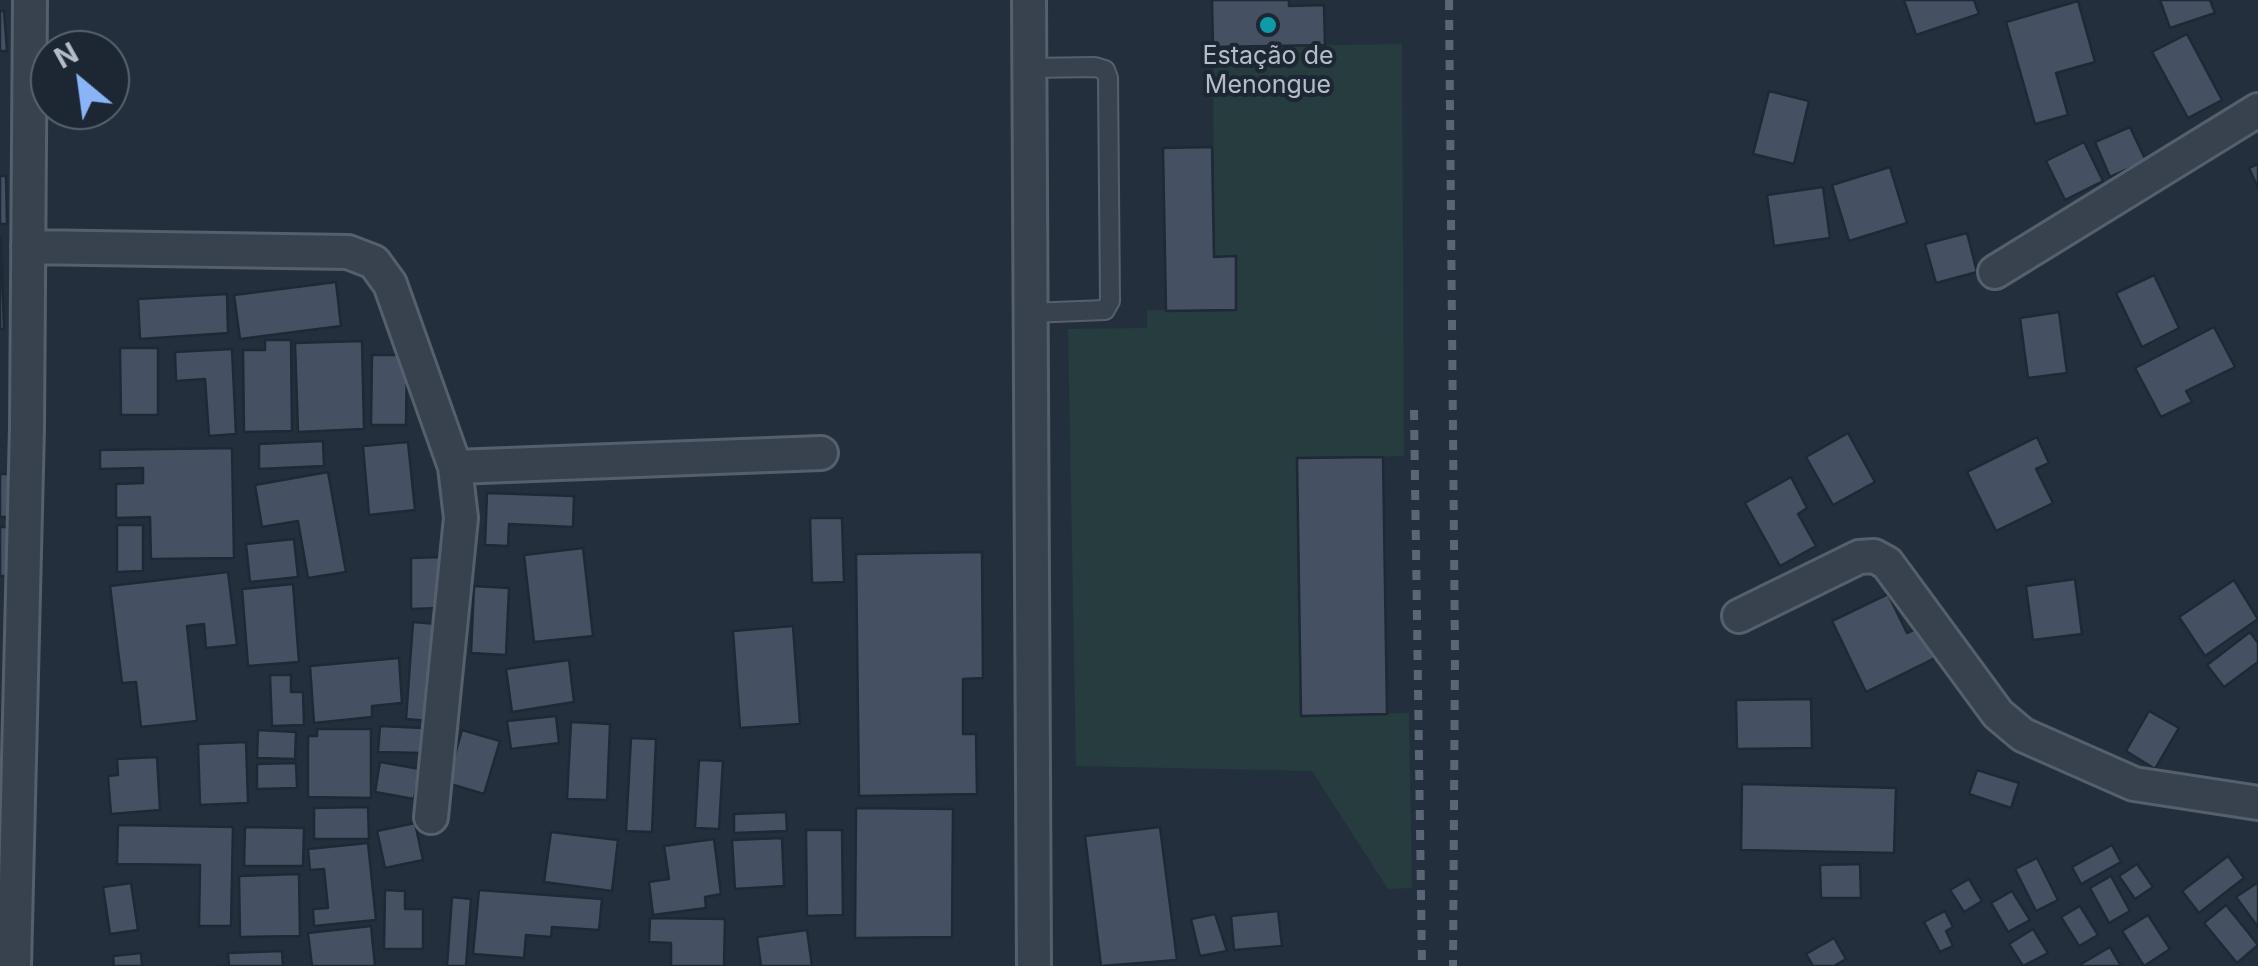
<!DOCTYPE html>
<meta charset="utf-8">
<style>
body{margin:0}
#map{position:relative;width:2258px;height:966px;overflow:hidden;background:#242f3e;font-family:Inter,sans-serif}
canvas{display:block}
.north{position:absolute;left:30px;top:30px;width:100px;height:100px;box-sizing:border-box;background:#1d2633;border:2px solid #59626f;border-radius:50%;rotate:331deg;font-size:28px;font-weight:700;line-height:40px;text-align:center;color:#b4bcc9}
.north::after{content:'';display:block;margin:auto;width:35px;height:45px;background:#8ab4f8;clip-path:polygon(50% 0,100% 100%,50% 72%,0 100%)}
</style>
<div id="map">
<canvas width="2258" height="966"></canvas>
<div class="north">N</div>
</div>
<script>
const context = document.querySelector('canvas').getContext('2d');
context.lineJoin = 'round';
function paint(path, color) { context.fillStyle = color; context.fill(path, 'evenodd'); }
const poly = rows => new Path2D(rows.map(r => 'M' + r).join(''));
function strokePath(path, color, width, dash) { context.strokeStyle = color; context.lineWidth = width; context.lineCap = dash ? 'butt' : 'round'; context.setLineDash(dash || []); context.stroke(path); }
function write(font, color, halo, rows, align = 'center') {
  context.font = font + ' Inter,sans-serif'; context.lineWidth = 8; context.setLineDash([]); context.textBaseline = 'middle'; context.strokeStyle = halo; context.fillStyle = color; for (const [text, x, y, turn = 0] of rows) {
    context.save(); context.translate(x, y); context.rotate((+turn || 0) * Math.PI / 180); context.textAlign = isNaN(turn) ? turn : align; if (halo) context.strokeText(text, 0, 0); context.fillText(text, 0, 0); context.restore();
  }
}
paint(poly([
 [1402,44,1404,456,1297,459,1301,715,1409,713,1412,888,1388,889,1312,771,1076,766,1068,329,1147,328,1147,310,1236,310,1236,256,1214,257,1213,47]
]), '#263c3f');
const building = poly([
 [1212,0,1289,0,1289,6,1324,5,1325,45,1213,47,1212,0],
 [1904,0,1974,0,1979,14,1916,35,1904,0],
 [2160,0,2210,0,2215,13,2170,28,2160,0],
 [2078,1,2095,62,2056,73,2068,115,2035,124,2006,22,2078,1],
 [0,11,4,11,7,51,0,51,0,11],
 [2187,34,2222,100,2188,118,2152,52,2187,34],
 [1769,91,1809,101,1794,164,1753,154,1769,91],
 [2130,127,2146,161,2110,177,2095,142,2130,127],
 [2084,142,2103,181,2065,200,2046,161,2084,142],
 [1212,147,1214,257,1236,256,1236,310,1166,311,1163,148,1212,147],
 [2258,164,2258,188,2249,168,2258,164],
 [1890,167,1907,223,1849,241,1832,185,1890,167],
 [0,176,6,176,7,224,0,224,0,176],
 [1823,187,1830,238,1774,246,1767,195,1823,187],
 [1967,233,1977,272,1936,283,1925,244,1967,233],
 [1,238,4,329,0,329,0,238,1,238],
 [2154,275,2179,328,2142,347,2116,293,2154,275],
 [336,282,341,326,240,339,234,295,336,282],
 [227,294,228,333,140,339,138,299,227,294],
 [2059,312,2067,373,2028,378,2020,318,2059,312],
 [2214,327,2235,367,2186,391,2192,402,2161,417,2135,368,2214,327],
 [265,340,291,340,292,431,244,432,243,350,265,350,265,340],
 [362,341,364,429,298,432,295,343,362,341],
 [120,348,158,348,158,415,121,415,120,348],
 [232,349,236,434,209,436,205,379,176,381,175,352,232,349],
 [372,355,407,355,406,425,371,425,372,355],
 [1848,433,1875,482,1833,505,1806,457,1848,433],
 [2037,437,2049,463,2036,469,2053,503,1996,531,1967,472,2037,437],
 [323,441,324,466,259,469,259,444,323,441],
 [408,442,415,510,369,515,363,446,408,442],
 [232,448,234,558,151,559,150,517,116,518,116,484,143,483,143,468,100,469,100,450,232,448],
 [1383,457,1387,714,1301,716,1297,458,1383,457],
 [328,472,346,572,308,578,298,521,262,527,255,485,328,472],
 [0,474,12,474,12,517,0,517,0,474],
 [1791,477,1807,508,1798,514,1816,546,1780,566,1745,503,1791,477],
 [487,493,574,496,573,527,509,524,508,546,485,545,487,493],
 [810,518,842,518,844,582,812,583,810,518],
 [117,525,143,525,143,571,117,572,117,525],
 [0,527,8,527,7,576,0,576,0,527],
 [294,539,298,577,250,582,246,544,294,539],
 [583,548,593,636,534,642,524,555,583,548],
 [982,552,983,678,963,679,963,734,976,734,977,794,859,796,856,554,982,552],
 [440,557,440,608,411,609,411,558,440,557],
 [228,572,237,645,206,648,204,624,187,626,197,721,141,727,136,682,122,683,110,586,228,572],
 [2075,579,2082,634,2033,640,2026,586,2075,579],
 [2234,580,2258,619,2205,656,2179,617,2234,580],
 [293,584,299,662,248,666,242,589,293,584],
 [474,586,509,588,506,655,471,653,474,586],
 [1888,594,1907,633,1924,625,1939,656,1866,692,1832,621,1888,594],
 [413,622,437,624,429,721,406,719,413,622],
 [793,626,800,724,740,728,733,631,793,626],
 [2250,632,2258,643,2258,662,2224,687,2207,665,2250,632],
 [399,658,402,703,372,706,372,717,314,723,310,666,399,658],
 [569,660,574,702,512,712,506,669,569,660],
 [270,675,291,675,291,692,303,692,304,725,272,726,270,675],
 [1811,699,1812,748,1737,749,1736,700,1811,699],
 [2149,711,2179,728,2155,769,2126,751,2149,711],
 [556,716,559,743,511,749,507,721,556,716],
 [571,722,610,724,607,800,567,799,571,722],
 [380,726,423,728,422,753,378,752,380,726],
 [317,729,371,729,371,798,308,797,308,736,317,736,317,729],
 [258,730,296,732,295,759,257,758,258,730],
 [462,730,500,741,484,794,447,783,462,730],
 [631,738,656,739,652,832,626,831,631,738],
 [246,742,248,803,200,805,198,744,246,742],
 [157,757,160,810,111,814,108,776,118,775,117,759,157,757],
 [699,760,723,761,719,829,695,828,699,760],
 [380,762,420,769,414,799,375,792,380,762],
 [296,763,297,788,257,789,257,764,296,763],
 [1977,770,2019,783,2011,808,1969,794,1977,770],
 [1742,784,1896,788,1894,853,1741,850,1742,784],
 [368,807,369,839,314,839,314,808,368,807],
 [856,808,953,809,952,937,855,938,856,808],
 [786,812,787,831,734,833,734,814,786,812],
 [415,823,423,860,385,868,377,831,415,823],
 [118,825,233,827,231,926,199,926,200,865,117,864,118,825],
 [245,827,304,828,303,866,244,866,245,827],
 [1160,827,1177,960,1101,966,1085,836,1160,827],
 [806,830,842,830,843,915,807,916,806,830],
 [551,832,618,840,612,891,544,882,551,832],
 [782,838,784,886,735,889,732,840,782,838],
 [714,839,721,894,705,897,706,908,653,915,649,882,669,879,664,846,714,839],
 [368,843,376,920,314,926,313,909,328,908,324,869,310,870,308,849,368,843],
 [2112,845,2121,862,2081,884,2072,867,2112,845],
 [2228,856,2244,878,2199,913,2182,891,2228,856],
 [2037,858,2058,900,2036,911,2015,869,2037,858],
 [1860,864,1861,898,1821,898,1820,865,1860,864],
 [2137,864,2153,887,2135,899,2119,876,2137,864],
 [299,874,300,936,240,937,239,876,299,874],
 [2111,876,2130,911,2109,923,2090,888,2111,876],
 [1969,879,1982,901,1964,912,1950,890,1969,879],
 [131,883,138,930,110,934,103,887,131,883],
 [2257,883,2258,884,2258,927,2236,897,2257,883],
 [385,890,405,891,405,909,423,909,423,949,384,949,385,890],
 [479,890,602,899,599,930,552,927,551,937,526,935,524,958,473,954,479,890],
 [2012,891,2030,920,2008,932,1991,903,2012,891],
 [452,897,471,899,466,966,447,966,452,897],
 [2226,905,2258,945,2237,963,2204,923,2226,905],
 [2080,906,2098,935,2079,946,2061,917,2080,906],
 [1278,911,1282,946,1234,950,1231,916,1278,911],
 [1945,911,1953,927,1946,931,1953,946,1940,952,1924,922,1945,911],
 [1215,914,1227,951,1200,956,1191,919,1215,914],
 [2148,915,2170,949,2144,966,2122,931,2148,915],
 [650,918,725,919,724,966,671,966,671,943,649,942,650,918],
 [371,926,375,966,312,966,308,933,371,926],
 [2033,929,2048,953,2023,966,2009,944,2033,929],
 [807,930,812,966,761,966,757,937,807,930],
 [1834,938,1846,959,1834,966,1813,966,1806,954,1834,938],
 [2110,947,2121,966,2082,966,2081,964,2110,947],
 [282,951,283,966,219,966,229,966,228,953,282,951],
 [141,953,142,966,114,966,113,956,141,953]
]);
paint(building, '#455162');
strokePath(building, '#1f2835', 2.5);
const service = poly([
 [1029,68,1095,67,1105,70,1108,78,1110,301,1105,310,1030,313]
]);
const minor = poly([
 [1029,0,1034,966],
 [28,247,348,252,374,262,390,284,455,467,461,518,431,817],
 [1995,272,2258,110],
 [455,467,821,453],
 [1739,616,1859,557,1874,556,1887,563,1998,714,2023,735,2134,784,2258,803],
 [14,966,27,427,30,0]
]);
strokePath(service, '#565f6c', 22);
strokePath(minor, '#565f6c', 38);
strokePath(service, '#38414e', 18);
strokePath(minor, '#38414e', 32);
strokePath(poly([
 [1449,0,1455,652,1453,966],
 [1414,410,1422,966]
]), '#5a6575', 8, [10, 10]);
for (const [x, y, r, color] of [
 [1268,25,10,"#0f9aa8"]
]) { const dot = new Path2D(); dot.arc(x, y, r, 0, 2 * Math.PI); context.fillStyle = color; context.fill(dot); strokePath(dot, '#1d2633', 4); }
write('25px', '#b4bcc9', '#1d2633', [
 ["Estação de",1268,56],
 ["Menongue",1268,85]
]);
</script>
